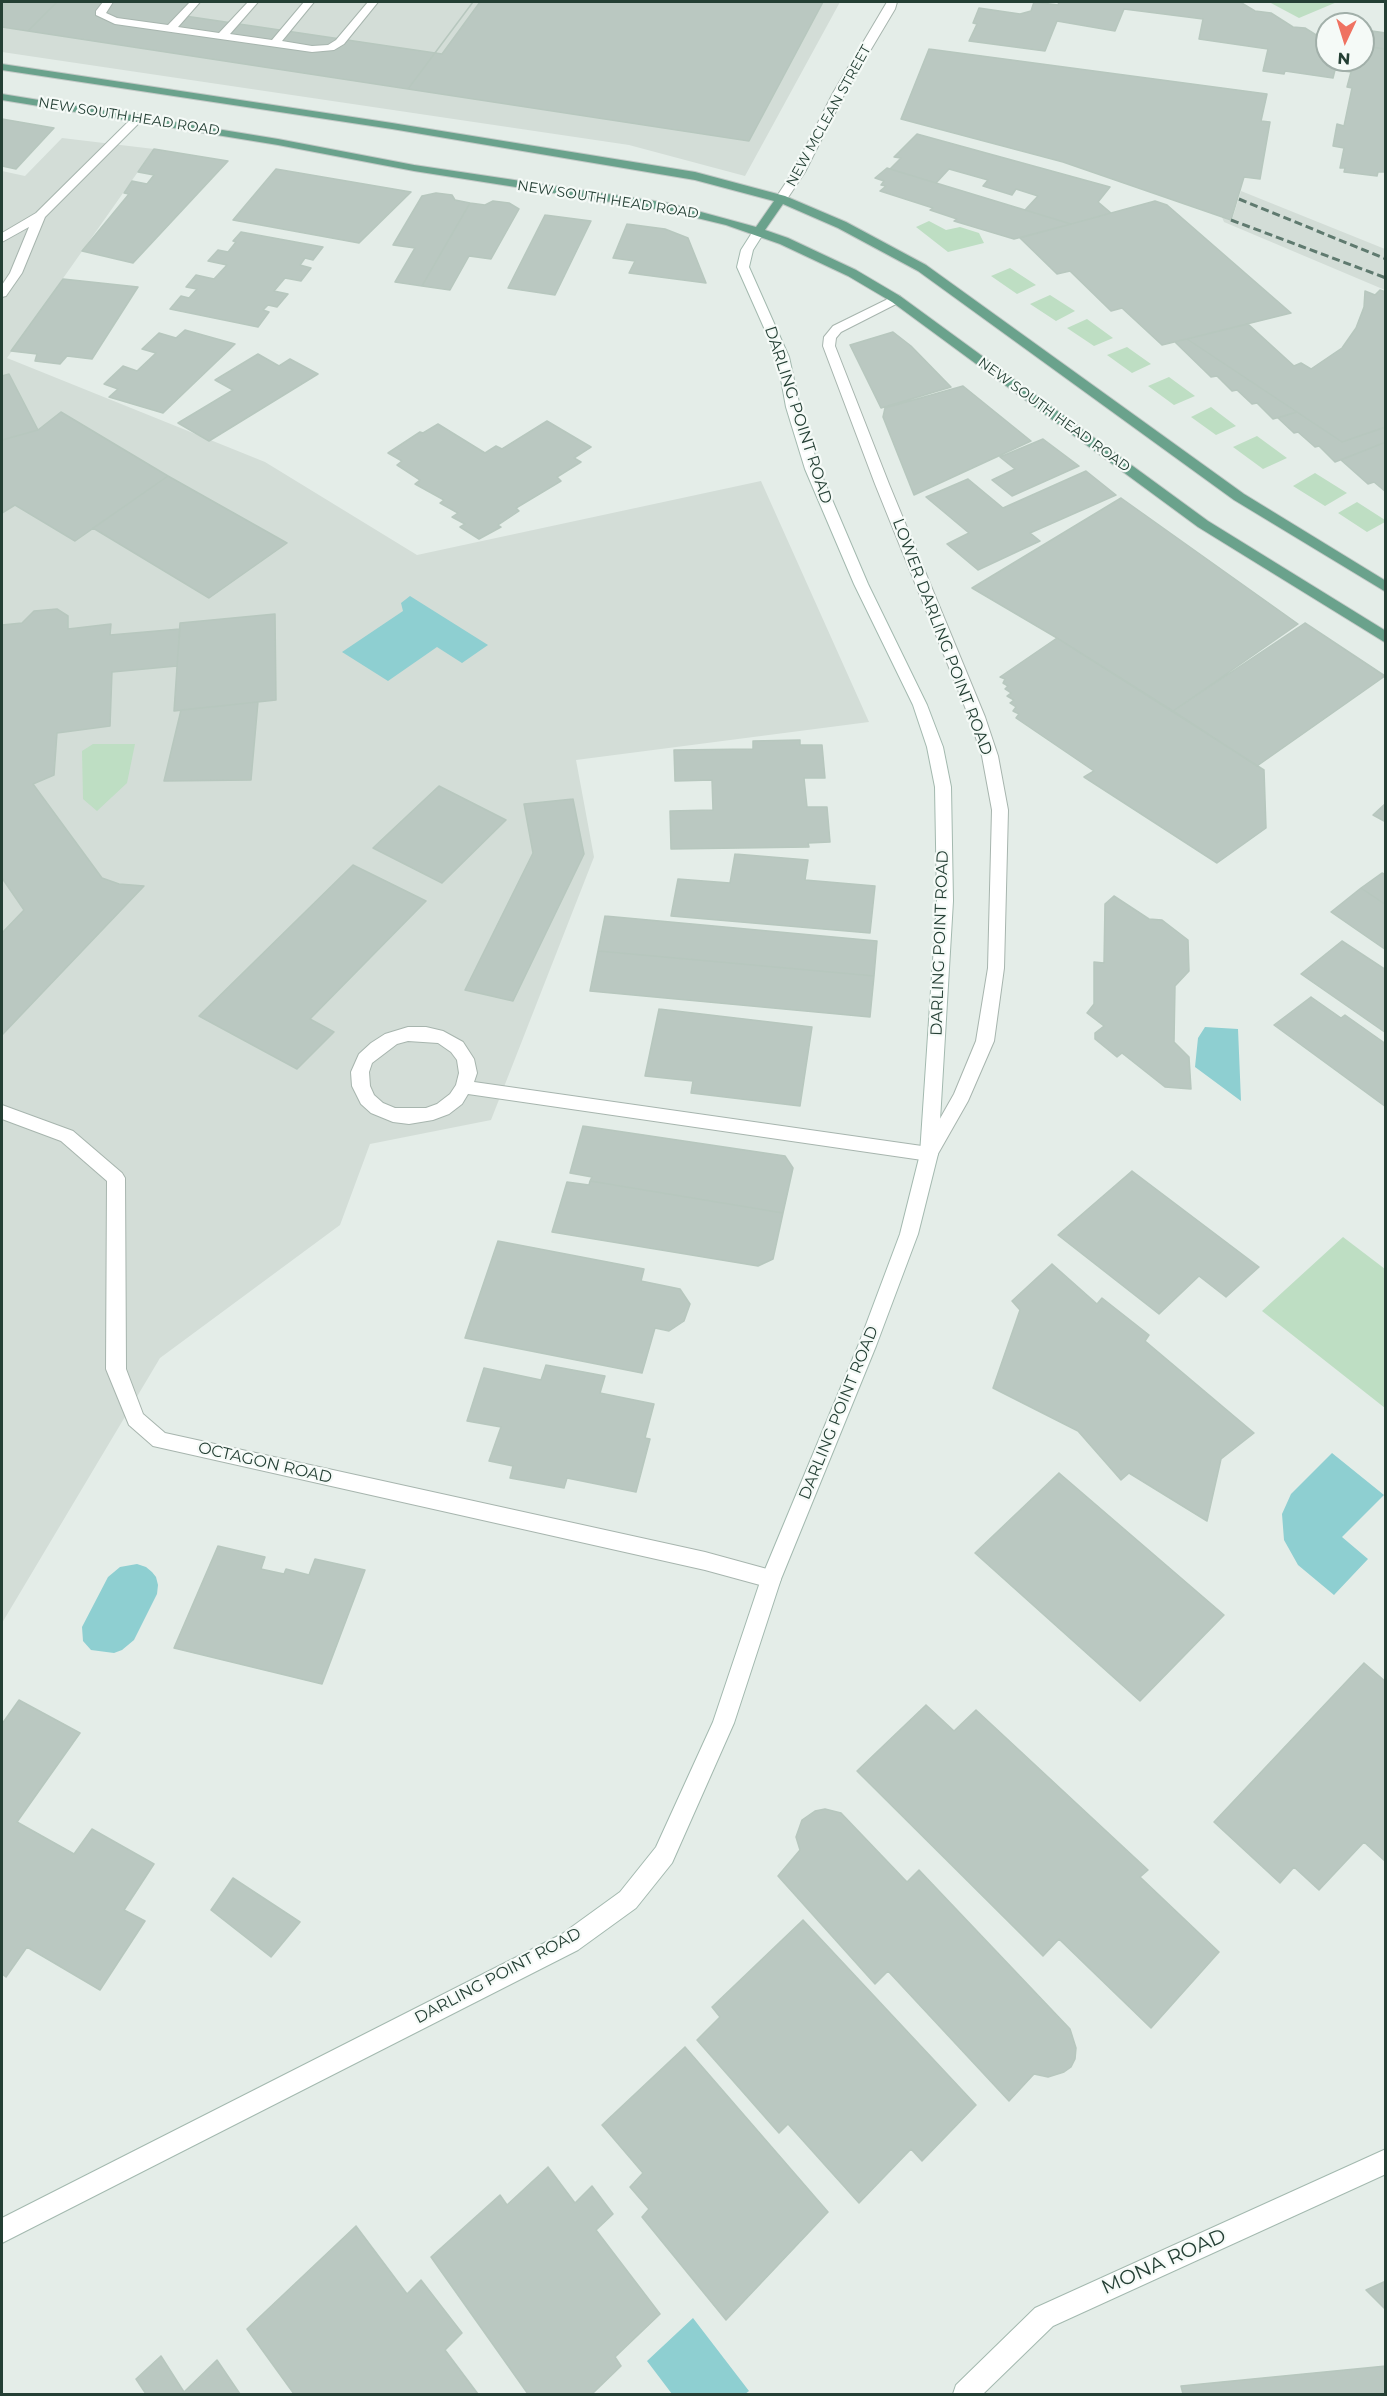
<!DOCTYPE html>
<style>
body{margin:0}
#map{position:relative;width:1387px;height:2396px;overflow:hidden;background:#e4ede8;font-family:Montserrat,sans-serif}
canvas{display:block}
.frame{position:absolute;inset:0;border:3px solid #243f34;pointer-events:none}
.north{position:absolute;left:1315px;top:12px;width:60px;height:60px;box-sizing:border-box;background:#f5faf7;border:2px solid #a1afa9;border-radius:50%;rotate:184deg;font-size:16px;font-weight:700;line-height:24px;text-align:center;color:#243f34}
.north::after{content:'';display:block;margin:auto;width:21px;height:27px;background:#ef7261;clip-path:polygon(50% 0,100% 100%,50% 72%,0 100%)}
</style>
<div id="map">
<canvas width="1387" height="2396"></canvas>
<div class="frame"></div>
<div class="north">N</div>
</div>
<script>
const context = document.querySelector('canvas').getContext('2d');
context.lineJoin = 'round';
function paint(path, color) { context.fillStyle = color; context.fill(path, 'evenodd'); }
const poly = rows => new Path2D(rows.map(r => 'M' + r).join(''));
function strokePath(path, color, width, dash) { context.strokeStyle = color; context.lineWidth = width; context.lineCap = dash ? 'butt' : 'round'; context.setLineDash(dash || []); context.stroke(path); }
function write(font, color, halo, rows, align = 'center') {
  context.font = font + ' Montserrat,sans-serif'; context.lineWidth = 4.5; context.setLineDash([]); context.textBaseline = 'middle'; context.strokeStyle = halo; context.fillStyle = color; for (const [text, x, y, turn = 0] of rows) {
    context.save(); context.translate(x, y); context.rotate((+turn || 0) * Math.PI / 180); context.textAlign = isNaN(turn) ? turn : align; if (halo) context.strokeText(text, 0, 0); context.fillText(text, 0, 0); context.restore();
  }
}
paint(poly([
 [2,2,840,2,745,176,629,145,2,52],
 [62,138,154,149,7,358,265,462,417,555,761,481,869,722,576,760,594,857,491,1120,370,1144,340,1225,160,1358,2,1623,2,171,25,176],
 [1241,191,1385,249,1385,290,1224,222,1221,215,1232,220]
]), '#d3ddd7');
paint(poly([
 [1269,2,1337,2,1299,18],
 [929,221,946,230,960,227,979,233,984,243,948,252,916,227],
 [1010,268,1036,285,1017,294,991,276],
 [1050,295,1075,311,1056,321,1030,304],
 [1087,319,1113,338,1094,346,1067,328],
 [1127,347,1151,364,1132,373,1107,355],
 [1169,377,1195,396,1174,405,1148,386],
 [1211,407,1236,426,1216,435,1191,417],
 [1257,436,1287,458,1263,469,1233,447],
 [1315,473,1347,493,1325,506,1293,486],
 [1357,502,1385,520,1385,522,1367,532,1338,513],
 [93,744,135,744,127,783,97,811,83,799,82,751],
 [1343,1237,1385,1269,1385,1408,1262,1311]
]), '#bedec3');
paint(poly([
 [410,596,488,645,462,663,437,647,388,681,342,652,403,611,401,603],
 [1205,1027,1238,1029,1241,1101,1195,1067,1198,1038],
 [1332,1453,1384,1495,1342,1537,1368,1559,1334,1595,1298,1565,1284,1540,1282,1514,1291,1494],
 [137,1564,146,1567,152,1572,156,1577,158,1585,157,1594,134,1640,122,1650,114,1653,91,1650,83,1641,82,1627,108,1577,120,1567],
 [693,2318,749,2391,745,2394,672,2394,647,2361]
]), '#8ecfd1');
const building = poly([
 [2,2,57,2,28,31,2,27,2,2],
 [57,2,473,2,408,89,28,31,57,2],
 [197,2,480,2,442,54,185,16,197,2],
 [473,2,823,2,749,141,408,89,473,2],
 [1034,2,1058,5,1059,2,1240,2,1255,11,1271,13,1293,27,1305,28,1321,38,1327,39,1327,60,1363,60,1363,46,1386,49,1386,170,1384,172,1378,172,1377,176,1344,172,1345,168,1340,168,1344,148,1333,146,1337,124,1344,126,1352,88,1347,87,1351,72,1335,70,1333,78,1285,71,1284,74,1263,71,1268,49,1199,39,1203,19,1124,9,1115,31,1057,21,1045,51,969,41,977,24,973,23,979,8,1020,14,1031,11,1034,2],
 [1365,30,1386,33,1386,49,1363,46,1365,30],
 [929,49,1267,94,1261,121,1270,122,1260,179,1244,177,1231,220,1063,162,901,119,929,49],
 [2,119,54,128,16,169,2,166,2,119],
 [917,134,1110,187,1098,202,1111,213,1071,224,1025,210,1038,196,1016,189,1012,195,983,186,988,180,949,169,936,183,890,169,901,158,894,157,917,134],
 [154,149,228,161,133,263,82,251,129,194,124,193,132,181,147,184,154,175,138,172,154,149],
 [887,168,890,169,1071,224,1014,239,954,221,957,219,930,210,933,208,880,191,886,186,881,185,884,181,875,178,887,168],
 [276,169,411,192,359,243,233,220,276,169],
 [436,193,452,195,455,200,470,203,422,286,395,282,415,248,393,245,422,196,436,193],
 [493,201,509,203,519,209,491,259,469,256,450,290,422,286,470,203,485,205,493,201],
 [1155,201,1167,205,1291,313,1162,345,1122,308,1111,311,1070,271,1057,274,1020,238,1155,201],
 [545,215,591,221,555,295,508,288,545,215],
 [627,224,665,229,688,238,706,283,629,273,635,261,613,258,627,224],
 [241,232,323,247,313,260,305,258,300,265,311,268,301,281,285,278,274,291,288,294,277,307,268,305,263,310,269,312,258,327,170,309,181,296,189,298,197,289,186,287,196,275,214,279,227,265,208,261,218,250,228,252,236,242,233,241,241,232],
 [63,279,138,287,92,359,67,356,60,364,35,361,37,354,11,351,63,279],
 [1380,290,1386,292,1386,427,1342,442,1187,339,1248,324,1294,366,1301,363,1311,369,1342,348,1356,328,1364,307,1365,291,1375,295,1380,290],
 [185,330,235,344,163,413,109,397,118,389,104,384,123,366,137,371,156,353,142,349,159,333,176,338,185,330],
 [893,332,911,346,951,387,881,408,850,345,893,332],
 [1187,339,1297,412,1273,419,1257,403,1252,404,1237,390,1232,391,1217,376,1211,377,1175,342,1187,339],
 [258,354,279,366,290,359,318,374,209,441,178,423,233,390,215,380,258,354],
 [9,374,38,430,2,440,2,376,9,374],
 [963,386,1031,441,914,495,883,417,885,408,963,386],
 [61,412,168,476,75,541,15,505,2,513,2,440,38,430,61,412],
 [1297,412,1342,442,1385,427,1386,442,1335,462,1319,446,1315,447,1298,432,1294,433,1278,418,1297,412],
 [547,421,591,447,574,458,581,462,557,477,561,481,516,508,519,511,498,525,501,527,479,539,460,527,465,524,452,517,458,513,440,503,444,500,415,484,420,480,397,465,402,461,388,453,420,432,423,433,438,424,485,453,496,446,502,449,547,421],
 [1043,439,1079,466,1012,496,992,480,1015,469,1000,457,1043,439],
 [1386,442,1386,492,1374,482,1368,484,1341,460,1386,442],
 [1086,471,1116,495,1030,533,1040,541,978,570,947,544,969,533,926,497,968,479,1003,508,1086,471],
 [168,476,287,543,209,598,93,528,168,476],
 [1121,498,1298,624,1173,711,1057,638,972,588,1121,498],
 [57,609,68,616,68,629,111,624,110,635,180,629,177,666,112,672,110,726,57,733,54,775,33,784,102,878,119,884,144,886,2,1035,2,933,24,910,2,878,2,625,22,623,34,611,57,609],
 [275,614,276,700,174,711,180,623,275,614],
 [1305,623,1385,676,1257,766,1173,711,1305,623],
 [1057,638,1264,770,1266,828,1217,863,1084,777,1094,771,1016,718,1019,714,1013,711,1016,707,1010,703,1014,700,1007,696,1011,693,1005,689,1008,686,1003,683,1005,679,1000,677,1057,638],
 [258,702,251,780,164,781,181,710,258,702],
 [800,740,800,745,822,745,825,778,804,778,807,807,827,807,830,842,808,843,809,847,671,849,670,811,713,810,712,780,675,781,674,750,753,749,753,741,800,740],
 [439,786,506,820,442,883,373,848,439,786],
 [573,799,584,854,513,1001,465,990,533,853,524,804,573,799],
 [1386,803,1386,822,1373,815,1386,803],
 [735,854,808,860,805,880,875,886,870,933,671,916,678,879,730,883,735,854],
 [353,865,426,901,310,1019,334,1032,297,1069,199,1016,353,865],
 [1382,873,1386,875,1386,905,1361,888,1382,873],
 [1361,888,1386,905,1386,950,1331,912,1361,888],
 [1114,896,1149,919,1162,920,1188,940,1189,971,1175,986,1174,1042,1189,1057,1191,1089,1165,1087,1122,1053,1117,1057,1095,1039,1095,1033,1104,1026,1087,1013,1094,1004,1094,962,1104,963,1105,904,1114,896],
 [605,916,877,941,874,976,598,951,605,916],
 [1342,941,1386,970,1386,1033,1301,974,1342,941],
 [598,951,874,976,870,1017,590,991,598,951],
 [1311,997,1341,1018,1345,1015,1386,1044,1386,1107,1274,1025,1311,997],
 [659,1009,812,1027,800,1106,691,1093,693,1081,645,1076,659,1009],
 [583,1126,785,1156,793,1168,783,1213,590,1181,592,1177,570,1173,583,1126],
 [1132,1171,1259,1267,1226,1297,1199,1276,1159,1314,1058,1235,1132,1171],
 [590,1181,783,1213,773,1259,758,1266,552,1232,567,1182,589,1185,590,1181],
 [498,1241,644,1269,641,1281,680,1289,690,1304,684,1321,669,1331,655,1328,642,1373,465,1338,498,1241],
 [1052,1264,1097,1304,1102,1298,1149,1335,1145,1341,1254,1433,1221,1459,1207,1521,1129,1473,1121,1480,1078,1431,993,1388,1020,1310,1012,1301,1052,1264],
 [546,1365,605,1376,600,1393,654,1404,645,1438,650,1439,636,1492,567,1478,564,1488,510,1478,513,1466,489,1461,501,1427,467,1421,484,1368,541,1380,546,1365],
 [1059,1473,1224,1615,1140,1701,975,1553,1059,1473],
 [218,1546,265,1557,261,1569,284,1574,286,1569,309,1575,315,1559,365,1570,322,1684,174,1648,218,1546],
 [1364,1663,1386,1682,1386,1862,1364,1842,1319,1890,1294,1867,1280,1883,1214,1822,1364,1663],
 [19,1700,80,1733,17,1822,74,1854,92,1829,154,1864,124,1910,145,1921,100,1990,27,1947,6,1977,2,1974,2,1724,19,1700],
 [926,1705,954,1731,976,1710,1148,1870,1140,1877,1219,1952,1151,2028,1059,1939,1043,1956,857,1771,926,1705],
 [825,1809,841,1813,907,1882,919,1870,1070,2029,1076,2048,1075,2059,1071,2067,1064,2072,1048,2077,1034,2074,1009,2101,888,1971,875,1984,778,1876,800,1850,796,1837,802,1820,815,1811,825,1809],
 [233,1878,300,1922,271,1957,211,1910,233,1878],
 [803,1920,976,2105,922,2161,911,2149,859,2203,788,2124,779,2133,697,2040,720,2017,712,2007,803,1920],
 [685,2047,828,2212,726,2320,642,2217,649,2209,630,2187,643,2173,602,2125,685,2047],
 [548,2167,575,2203,592,2186,613,2214,596,2230,660,2314,615,2357,621,2366,592,2394,528,2394,431,2257,500,2195,507,2205,548,2167],
 [356,2226,407,2294,421,2280,462,2333,445,2350,478,2394,294,2394,247,2329,356,2226],
 [1386,2281,1386,2310,1366,2290,1386,2281],
 [161,2356,184,2392,217,2360,240,2394,146,2394,136,2379,161,2356],
 [1386,2366,1386,2394,1183,2394,1181,2386,1386,2366]
]);
paint(building, '#bac8c1');
strokePath(building, '#b7c7be', 1.5);
const lane = poly([
 [103,2,113,2,106,13,117,18,168,25,190,2,200,2,178,27,219,33,248,2,258,2,230,34,272,40,304,2,314,2,282,41,312,46,328,45,336,40,368,2,378,2,344,44,334,50,312,52,115,24,96,15,96,11,103,2],
 [138,115,142,116,142,120,45,217,22,273,6,296,2,297,2,285,10,273,29,227,2,242,2,233,36,213,134,116,138,115],
 [408,1027,426,1027,443,1031,463,1042,474,1059,477,1073,474,1082,929,1147,935,1149,938,1154,935,1159,929,1161,468,1094,462,1104,449,1114,433,1120,409,1124,393,1122,371,1113,361,1104,352,1086,351,1072,359,1054,371,1043,385,1034,408,1027],
 [408,1041,438,1043,451,1052,457,1060,459,1073,456,1085,450,1094,437,1104,426,1108,395,1108,383,1103,374,1095,370,1086,369,1072,372,1063,397,1044,408,1041]
]);
const street = poly([
 [887,2,897,2,895,9,845,93,805,172,785,202,777,202,775,199,793,172,833,93,887,2],
 [896,295,900,296,902,299,900,302,841,332,836,338,835,346,889,484,985,717,998,756,1008,810,1004,968,994,1041,968,1101,935,1159,929,1161,923,1159,920,1154,954,1094,976,1041,988,968,992,810,982,756,969,717,875,484,823,346,824,337,833,326,896,295],
 [2,1105,73,1131,122,1173,125,1178,126,1369,143,1414,165,1433,705,1552,778,1572,781,1579,778,1586,771,1588,705,1570,153,1446,129,1425,106,1369,107,1181,61,1141,2,1119,2,1105]
]);
const secondary = poly([
 [759,227,765,231,753,250,749,267,789,357,800,407,819,469,868,584,927,705,943,747,951,787,953,901,938,1154,918,1234,876,1346,781,1579,734,1723,672,1863,636,1908,578,1950,2,2243,2,2218,562,1934,620,1892,656,1847,713,1722,761,1579,858,1346,900,1234,920,1154,937,901,935,787,927,747,913,705,854,584,805,469,786,407,777,357,737,267,741,250,755,228,759,227],
 [1386,2149,1386,2174,1053,2326,983,2394,953,2394,956,2385,1035,2308,1386,2149]
]);
const primary = poly([
 [2,64,392,123,695,172,785,196,846,222,926,265,1244,494,1386,581,1386,592,1234,500,918,271,838,228,783,204,765,230,788,238,856,270,900,296,1208,521,1386,631,1386,643,1198,527,892,302,848,276,780,244,726,225,668,211,414,171,278,145,2,100,2,94,278,139,414,165,668,203,756,227,774,201,695,180,392,129,2,70,2,64]
]);
strokePath(lane, '#a7b5ae', 2);
strokePath(street, '#a7b5ae', 2);
strokePath(secondary, '#a3b9af', 2);
strokePath(primary, '#c2c9c6', 2);
paint(lane, '#fff');
paint(street, '#fff');
paint(secondary, '#fff');
paint(primary, '#6aa28c');
strokePath(poly([
 [1239,199,1386,259],
 [1231,220,1386,278]
]), '#5f7a6f', 3, [8, 4]);
write('14px', '#243f34', '#f5faf7', [
 ["NEW MCLEAN STREET",829,116,-61],
 ["NEW SOUTH HEAD ROAD",129,117,9],
 ["NEW SOUTH HEAD ROAD",608,200,9],
 ["NEW SOUTH HEAD ROAD",1054,415,36]
]);
write('16px', '#243f34', '#f5faf7', [
 ["DARLING POINT ROAD",798,415,72],
 ["LOWER DARLING POINT ROAD",942,637,69],
 ["DARLING POINT ROAD",940,943,-88],
 ["DARLING POINT ROAD",839,1413,-68],
 ["OCTAGON ROAD",265,1463,13],
 ["DARLING POINT ROAD",498,1976,-28]
]);
write('20px', '#243f34', '#f5faf7', [
 ["MONA ROAD",1164,2262,-24]
]);
</script>
